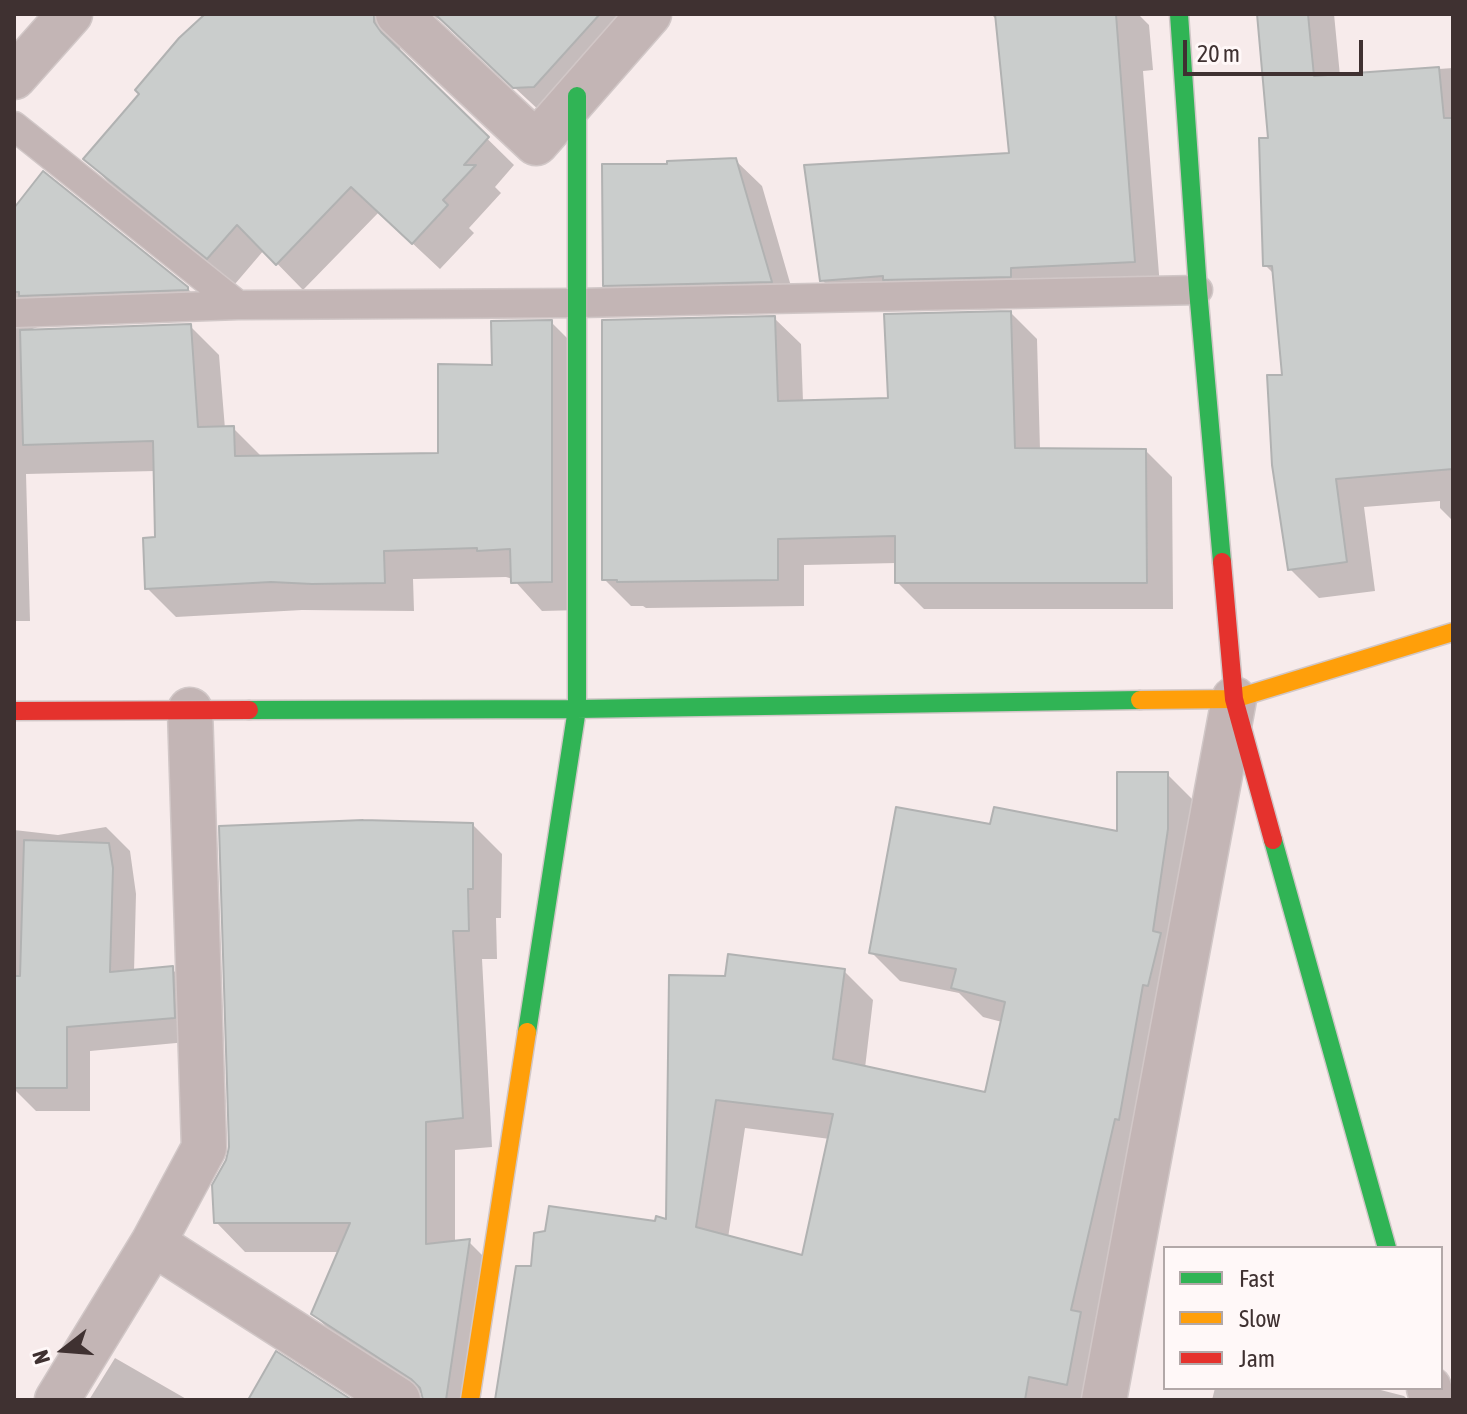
<!DOCTYPE html>
<style>
body{margin:0}
#map{position:relative;width:1467px;height:1414px;overflow:hidden;background:#f7ebeb;font-family:"Asap Condensed",sans-serif}
canvas{display:block}
.frame{position:absolute;inset:0;border:16px solid #3f3131;pointer-events:none}
.legend{position:absolute;left:1163px;top:1246px;width:280px;height:144px;box-sizing:border-box;background:#fff8f8;border:2px solid #b2a8a8;margin:0;padding:10px 14px;list-style:none;font-size:24px;color:#3f3131}
.legend li{display:flex;align-items:center;gap:16px;height:40px}
.legend b{width:40px;border:2px solid #b2a8a8}
.north{position:absolute;left:24px;top:1310px;width:80px;height:80px;-webkit-text-stroke:6px #fff8f8;paint-order:stroke;rotate:253deg;font-size:22px;font-weight:700;line-height:32px;text-align:center;color:#3f3131}
.north::after{content:'';display:block;margin:auto;width:28px;height:36px;background:#3f3131;clip-path:polygon(50% 0,100% 100%,50% 72%,0 100%)}
.scale{position:absolute;left:1183px;top:40px;width:180px;height:36px;box-sizing:border-box;border:4px solid #3f3131;border-top:0;padding-left:10px;font-size:24px;line-height:28px;white-space:nowrap;color:#3f3131;-webkit-text-stroke:6px #fff8f8;paint-order:stroke}
</style>
<div id="map">
<canvas width="1467" height="1414"></canvas>
<div class="frame"></div>
<ul class="legend">
<li><b style="height:10px;background:#30b455"></b>Fast</li>
<li><b style="height:10px;background:#ff9f0a"></b>Slow</li>
<li><b style="height:10px;background:#e5322d"></b>Jam</li>
</ul>
<div class="north">N</div>
<div class="scale">20 m</div>
</div>
<script>
const context = document.querySelector('canvas').getContext('2d');
context.lineJoin = 'round';
function paint(path, color) { context.fillStyle = color; context.fill(path, 'evenodd'); }
const poly = rows => new Path2D(rows.map(r => 'M' + r).join(''));
function strokePath(path, color, width, dash) { context.strokeStyle = color; context.lineWidth = width; context.lineCap = dash ? 'butt' : 'round'; context.setLineDash(dash || []); context.stroke(path); }
paint(poly([
 [206,14,651,14,542,113,444,22,433,16,419,16,400,35,400,49,406,59,514,165,495,187,501,193,469,228,474,233,440,269,379,212,303,290,264,250,235,284,112,186,86,159],
 [991,14,1138,14,1149,25,1153,70,1143,71,1160,287,848,306,822,280,1011,155,996,19],
 [1259,14,1334,14,1340,76,1453,68,1453,521,1440,508,1440,501,1364,507,1375,591,1319,598,1290,569,1284,377,1275,275,1265,265,1271,140],
 [735,160,762,186,797,307,631,311,605,285,669,166],
 [14,211,187,288,217,318,43,325,27,331,190,326,219,355,225,429,233,428,263,458,440,455,494,367,551,322,581,352,581,610,542,611,513,579,506,577,413,579,414,611,302,610,176,617,147,588,157,539,155,471,26,474,30,621,14,621],
 [1011,313,1037,339,1040,450,1146,451,1172,477,1173,609,924,609,897,582,897,563,804,565,804,606,646,608,643,606,631,606,604,579,774,318,801,344,803,402,890,400],
 [1167,774,1197,804,1099,1400,497,1400,533,1268,656,1223,668,1221,727,978,844,971,873,1000,865,1068,986,1094,1002,1022,983,1017,959,993,900,981,871,952,992,827,1119,834],
 [745,1128,830,1139,803,1258,728,1238],
 [473,825,502,854,501,918,496,918,497,959,482,959,492,1147,455,1150,455,1243,469,1242,498,1271,478,1400,425,1400,424,1395,343,1343,313,1314,340,1252,245,1252,216,1222],
 [106,827,130,851,136,894,134,972,172,969,196,993,198,1041,90,1051,90,1111,36,1111,14,1089,14,830,58,835],
 [115,1358,188,1400,89,1400],
 [1215,1388,1373,1388,1404,1396,1408,1400,1212,1400]
]), '#0003');
const building = poly([
 [205,14,374,14,374,22,381,32,489,137,464,165,476,165,443,200,448,205,412,244,351,187,276,265,237,225,207,259,83,159,139,94,135,90,179,38,205,14],
 [435,14,600,14,534,87,513,88,435,14],
 [995,14,1116,14,1135,262,1011,268,1011,277,883,280,883,276,820,281,804,165,1009,153,995,14],
 [1257,14,1308,14,1314,76,1439,67,1444,118,1453,118,1453,469,1336,479,1347,562,1288,570,1272,465,1267,375,1282,375,1272,266,1263,266,1259,138,1268,138,1257,14],
 [736,158,772,282,603,286,602,164,667,164,667,161,736,158],
 [43,171,188,287,188,290,19,296,19,292,14,292,14,208,43,171],
 [1011,311,1015,448,1146,449,1147,583,895,583,895,536,778,539,778,580,617,582,617,580,602,580,602,320,775,316,778,401,888,398,884,314,1011,311],
 [552,320,552,582,511,583,510,549,477,551,477,548,384,551,385,583,312,584,271,582,145,589,143,538,155,537,153,441,23,445,20,330,191,324,198,427,234,426,235,456,438,453,438,364,492,365,491,321,552,320],
 [1117,772,1168,772,1168,829,1153,931,1161,933,1148,986,1143,985,1119,1120,1115,1119,1071,1310,1081,1312,1067,1385,1029,1377,1025,1400,495,1400,516,1266,531,1266,534,1233,545,1231,549,1206,655,1221,656,1216,666,1219,669,975,725,976,728,954,845,969,833,1059,985,1092,1005,1002,951,988,956,969,869,953,896,807,990,824,994,807,1117,831,1117,772],
 [716,1100,833,1114,802,1255,696,1227,716,1100],
 [363,820,473,823,473,889,468,889,469,931,453,931,463,1118,426,1122,426,1244,470,1239,446,1400,423,1400,420,1388,411,1379,311,1314,350,1223,214,1223,212,1185,226,1160,229,1147,219,826,363,820],
 [24,840,109,843,113,868,110,972,173,966,175,1018,67,1027,67,1088,14,1088,14,976,20,976,24,840],
 [276,1351,352,1400,248,1400,276,1351]
]);
paint(building, '#cacdcc');
strokePath(building, '#b1b2b2', 2);
const lane = poly([
 [14,126,238,305],
 [14,313,238,305,579,303,1198,290]
]);
const street = poly([
 [398,14,536,143,649,14],
 [14,77,70,14],
 [153,1243,398,1400],
 [1429,1388,1433,1400],
 [57,1400,153,1243,204,1148,190,710],
 [1104,1400,1234,699]
]);
const fast = poly([
 [1179,14,1198,290,1222,562],
 [249,710,577,709,1140,700],
 [1273,840,1387,1248],
 [527,1032,577,709,577,96]
]);
const slow = poly([
 [1140,700,1234,699,1453,632],
 [470,1400,527,1032]
]);
const jam = poly([
 [1222,562,1234,699,1273,840],
 [14,711,249,710]
]);
strokePath(lane, '#d1c7c7', 31);
strokePath(street, '#d1c7c7', 47);
strokePath(fast, '#d1c7c7', 21);
strokePath(slow, '#d1c7c7', 21);
strokePath(jam, '#d1c7c7', 21);
strokePath(lane, '#c3b5b5', 28);
strokePath(street, '#c3b5b5', 44);
strokePath(fast, '#30b455', 18);
strokePath(slow, '#ff9f0a', 18);
strokePath(jam, '#e5322d', 18);
</script>
